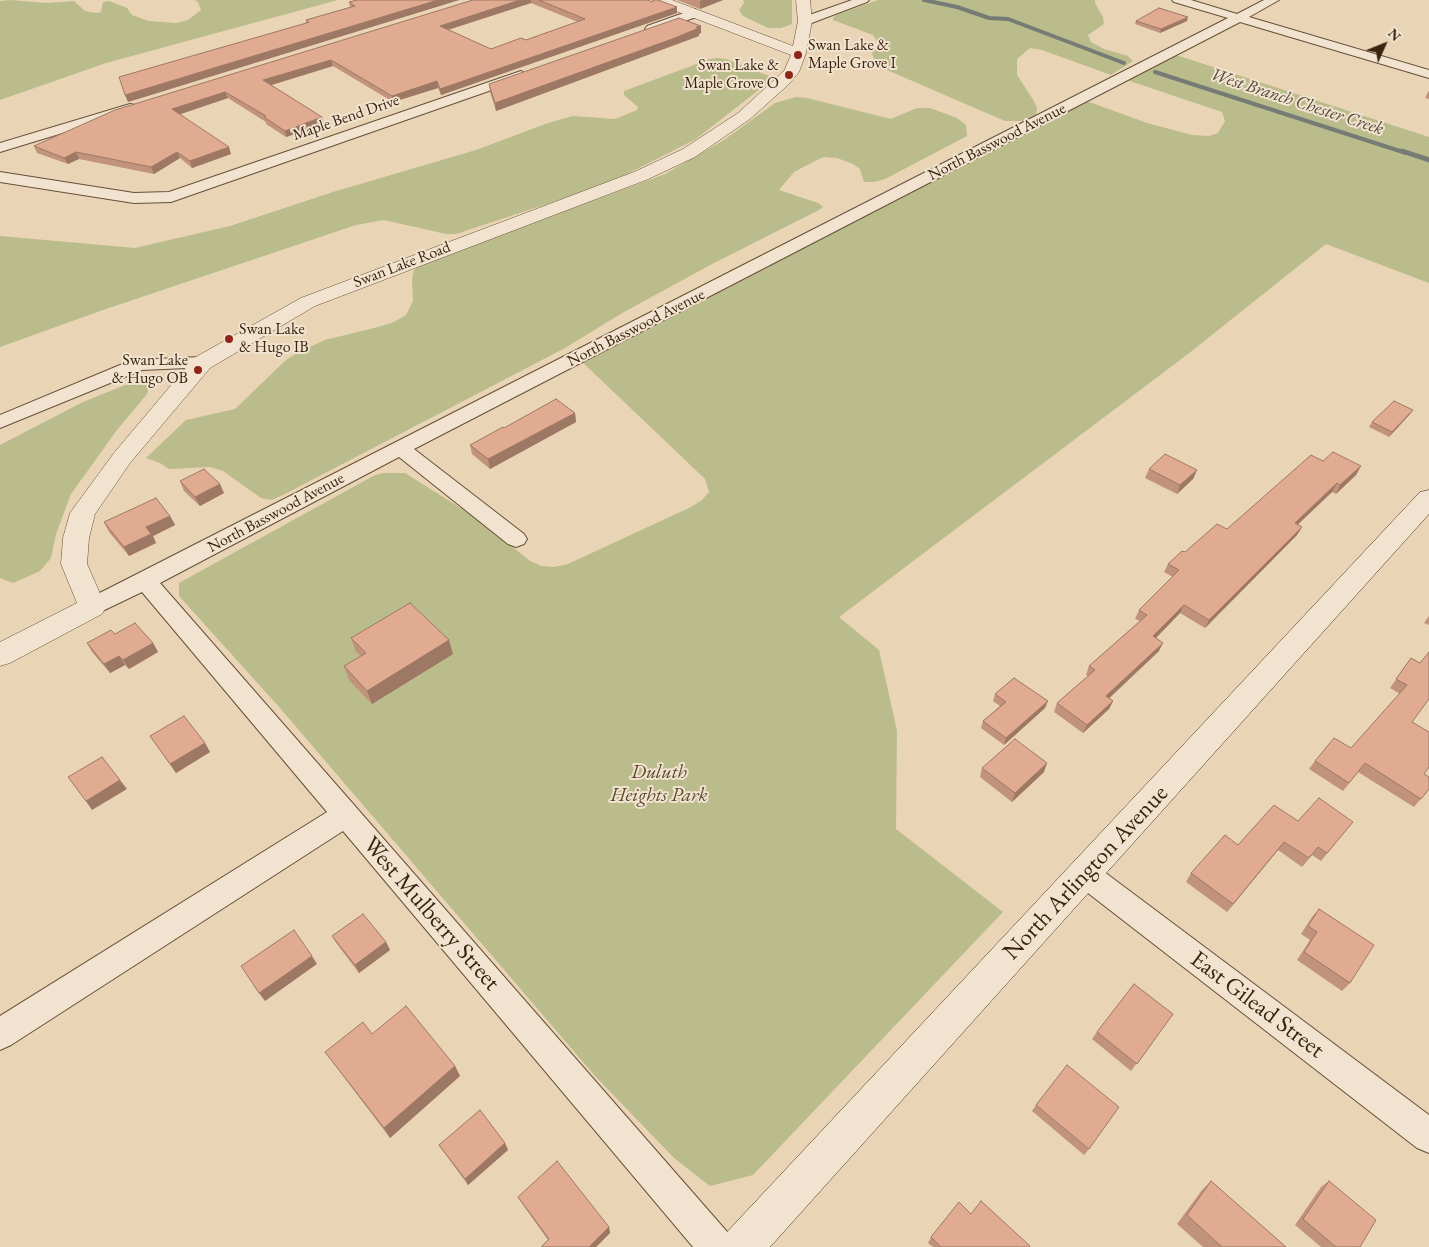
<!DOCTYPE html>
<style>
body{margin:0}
#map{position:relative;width:1429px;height:1247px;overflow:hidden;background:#e9d4b5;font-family:"EB Garamond",serif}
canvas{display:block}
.north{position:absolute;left:1359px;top:20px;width:50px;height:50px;-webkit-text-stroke:4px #f1e3cf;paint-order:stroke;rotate:46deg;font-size:14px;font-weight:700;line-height:20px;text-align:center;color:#3a230f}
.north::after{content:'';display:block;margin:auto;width:18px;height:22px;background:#3a230f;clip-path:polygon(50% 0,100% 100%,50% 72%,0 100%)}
</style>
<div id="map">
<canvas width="1429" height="1247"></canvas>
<div class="north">N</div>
</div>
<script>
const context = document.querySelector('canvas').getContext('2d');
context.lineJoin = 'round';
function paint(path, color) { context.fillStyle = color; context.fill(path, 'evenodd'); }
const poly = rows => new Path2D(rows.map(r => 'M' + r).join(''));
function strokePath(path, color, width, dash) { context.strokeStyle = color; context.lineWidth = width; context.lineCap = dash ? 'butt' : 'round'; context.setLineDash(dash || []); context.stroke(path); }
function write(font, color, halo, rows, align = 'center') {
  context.font = font + ' "EB Garamond",serif'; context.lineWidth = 4; context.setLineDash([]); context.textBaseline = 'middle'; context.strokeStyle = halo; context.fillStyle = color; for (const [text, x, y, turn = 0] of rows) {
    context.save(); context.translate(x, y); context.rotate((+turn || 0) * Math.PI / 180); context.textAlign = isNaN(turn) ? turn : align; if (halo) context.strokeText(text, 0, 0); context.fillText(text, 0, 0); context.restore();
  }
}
paint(poly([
 [11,0,46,3,74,1,85,11,96,13,101,12,103,2,109,1,127,8,132,15,149,21,176,23,188,20,201,10,198,2,195,0,338,0,106,63,0,100,0,1],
 [743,0,792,0,792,24,781,28,768,28,743,16,739,10,744,3],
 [878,0,1095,0,1095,3,1103,17,1104,24,1088,35,1091,42,1104,49,1128,56,1133,61,1111,75,1042,50,1030,48,1017,59,1017,75,1034,101,1037,108,1036,116,1026,121,1005,121,887,70,874,59,872,53,879,44,873,35,833,20,833,18,836,15],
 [1170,53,1429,137,1429,283,1326,244,1188,354,839,617,879,650,897,731,896,829,1003,912,753,1175,710,1186,674,1158,595,1076,280,708,179,596,179,583,375,475,384,473,405,473,475,517,530,561,541,566,554,567,568,564,691,507,702,500,709,492,705,479,578,358,1081,99,1147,123,1192,135,1209,136,1218,133,1225,121,1222,112,1121,78],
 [718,58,726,59,774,78,696,139,625,175,568,197,456,234,446,234,384,220,356,225,103,310,0,347,0,236,135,248,230,226,333,192,476,150,548,123,573,116,615,119,637,110,638,107,624,95,624,91,710,59],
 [796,97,807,98,891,119,917,108,930,108,957,118,966,125,967,136,885,179,874,182,864,182,860,169,853,164,837,158,824,157,815,161,794,172,779,190,818,203,823,207,819,210,712,264,624,312,565,348,283,495,272,500,261,498,223,471,210,467,169,469,160,463,146,458,186,420,235,409,286,360,297,353,325,340,378,327,394,322,406,315,413,301,412,278,414,270,423,264,665,174,724,140,775,103],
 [142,382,149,386,147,394,117,430,71,494,56,534,51,558,40,571,13,583,0,578,0,445,83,402,130,383]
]), '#babc8b');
strokePath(poly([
 [924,0,957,7,989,18,1008,19,1124,63],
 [1155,72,1406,153]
]), '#767b76', 4);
strokePath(poly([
 [1402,151,1429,160]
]), '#767b76', 5);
const minor = poly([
 [852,0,869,0,867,2,809,24,805,25,799,21,801,18,852,0],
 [1172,0,1191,0,1237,14,1264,0,1279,0,1249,17,1429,70,1429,78,1240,22,414,449,524,534,527,539,524,544,516,547,508,544,399,457,160,583,729,1234,734,1247,693,1247,343,831,11,1045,0,1050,0,1016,327,812,142,592,92,616,84,613,80,607,84,601,1228,18,1174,2,1172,0],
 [695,9,701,13,699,16,651,33,645,29,647,26,695,9],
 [521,71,528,75,526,78,171,202,134,203,0,182,0,172,134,193,169,192,521,71],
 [130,104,135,105,137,108,135,111,0,152,0,143,130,104],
 [202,357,209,359,211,363,209,367,142,370,0,428,0,415,132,360,202,357],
 [1085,861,1095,865,1429,1115,1429,1153,1417,1148,1075,883,1071,874,1075,865,1085,861]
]);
const tertiary = poly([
 [653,0,672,0,793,46,798,21,796,0,810,0,812,21,806,53,799,72,788,85,750,119,695,157,646,180,315,306,210,368,130,463,95,514,89,538,87,564,106,607,102,614,10,663,0,666,0,642,77,603,61,564,63,538,70,513,114,453,194,358,301,298,634,172,683,149,738,113,784,71,791,55,655,3,653,0]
]);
const secondary = poly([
 [1429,490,1429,514,770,1247,721,1247,727,1232,1420,492,1429,490]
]);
strokePath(minor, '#664f38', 2);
strokePath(tertiary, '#664f38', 1);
strokePath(secondary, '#3a230f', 1);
paint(minor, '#f1e3cf');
paint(tertiary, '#f1e3cf');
paint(secondary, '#f1e3cf');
paint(poly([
 [357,0,459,0,128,102,306,23,306,20,350,7,349,2],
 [473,0,648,0,677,13,441,95,438,88,393,102,333,66,271,85,322,117,324,124,286,137,266,124,266,122,228,98,180,114,231,154,192,168,180,158,154,174,79,159,68,164,37,153,34,146],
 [531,3,578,22,526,40,491,49,448,30],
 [677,0,723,0,700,9],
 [1136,21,1187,21,1160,33,1135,24],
 [701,26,701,33,699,34,699,36,496,111,490,92,489,84],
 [1429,91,1429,99,1425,98,1428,92],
 [1413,410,1410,414,1389,437,1369,427,1372,422],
 [575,413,576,422,490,469,472,454,470,445,504,428],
 [1323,461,1361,466,1356,475,1336,494,1332,492,1298,524,1302,527,1297,535,1205,628,1180,613,1156,638,1159,651,1109,698,1113,701,1109,709,1083,733,1054,712,1057,703,1088,676,1086,675,1089,666,1140,621,1135,619,1139,610,1173,577,1164,572,1168,564,1185,552,1227,529],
 [1149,469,1197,470,1193,479,1177,494,1145,478],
 [180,481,224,493,200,506,184,491],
 [170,516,175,525,153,536,156,543,129,556,109,532,104,522],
 [1429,616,1429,625,1424,623],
 [115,634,153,643,158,652,129,669,125,665,110,673,92,652,87,643],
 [351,638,453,654,372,704,349,680,344,666,361,656,356,652],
 [1411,658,1412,722,1424,774,1429,789,1414,807,1358,772,1343,791,1309,769,1315,761,1351,748,1400,694,1390,688],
 [995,694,1045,708,1004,745,981,728,983,721,1000,706,993,701],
 [150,736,205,743,210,752,176,773],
 [982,768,1044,772,1012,802,980,777],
 [1298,821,1353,822,1321,861,1312,855,1302,867,1278,850,1227,912,1186,882,1191,873,1238,845],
 [1319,909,1350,983,1342,991,1297,960,1310,940,1301,934,1312,917],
 [332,936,386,942,390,950,359,973,337,944],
 [1173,1014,1131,1071,1092,1039,1097,1032],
 [372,1034,455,1066,460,1076,390,1138,325,1052],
 [1036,1105,1089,1149,1084,1155,1032,1111],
 [505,1143,508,1150,468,1185,443,1151,439,1145],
 [1211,1181,1286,1247,1203,1247,1177,1224,1202,1190],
 [1329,1181,1360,1247,1321,1247,1295,1225,1321,1187],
 [518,1197,609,1227,610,1233,596,1247,541,1247,548,1240,521,1202],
 [931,1237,1029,1247,933,1247,928,1243]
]), '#c1937c');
paint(poly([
 [438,0,459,0,128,102,125,95],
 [520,0,531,0,531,3,441,32,440,26],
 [703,0,723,0,700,9,700,1],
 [677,7,677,13,441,95,440,89],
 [1188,17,1187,21,1160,33,1161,29],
 [701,26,701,33,699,34,699,36,496,111,495,103],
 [331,60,333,66,265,87,263,80],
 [437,81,438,88,393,102,392,96],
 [225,92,228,98,175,116,172,109],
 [322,117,324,124,286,137,285,131],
 [229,147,231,154,192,168,190,161],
 [76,152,79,159,68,164,64,158],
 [177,152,180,158,154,174,151,167],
 [1413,410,1410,414,1389,437,1392,432],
 [575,413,576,422,490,469,488,459],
 [1361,466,1356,475,1336,494,1340,485],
 [1197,470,1193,479,1177,494,1180,485],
 [1337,483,1332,492,1290,532,1295,523],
 [220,484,224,493,200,506,195,497],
 [170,516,175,525,153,536,156,543,129,556,124,547,146,527],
 [1302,527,1297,535,1205,628,1209,620],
 [1184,605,1180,613,1149,645,1153,636],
 [449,640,453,654,372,704,367,691],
 [153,643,158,652,129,669,123,660],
 [1163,643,1159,651,1102,705,1106,696],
 [119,656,125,665,110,673,104,664],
 [1048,701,1045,708,1004,745,1006,738],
 [1113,701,1109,709,1083,733,1087,725],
 [205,743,210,752,176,773,170,764],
 [1047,763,1044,772,1012,802,1015,793],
 [120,780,127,789,92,810,86,801],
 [1284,842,1278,850,1227,912,1233,904],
 [386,942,390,950,359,973,355,965],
 [312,956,317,964,265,1001,259,993],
 [455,1066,460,1076,390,1138,384,1128],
 [505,1143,508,1150,468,1185,465,1179],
 [609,1227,610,1233,596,1247,589,1247]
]), '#9d7865');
const building = poly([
 [357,0,438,0,125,95,119,77,303,24,309,22,306,20,355,6,349,2,357,0],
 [473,0,520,0,440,26,491,49,521,38,526,40,585,19,539,0,648,0,652,2,653,0,658,0,677,7,440,89,437,81,392,96,331,60,263,80,322,117,285,131,264,117,266,116,225,92,172,109,229,147,190,161,177,152,151,167,76,152,64,158,34,146,115,110,473,0],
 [1159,8,1188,17,1161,29,1136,21,1159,8],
 [679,18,701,26,696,27,699,28,675,38,495,103,489,84,679,18],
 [556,399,575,413,488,459,470,445,503,427,504,428,556,399],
 [1394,401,1413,410,1392,432,1372,422,1394,401],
 [1333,452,1361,466,1340,485,1337,483,1295,523,1302,527,1209,620,1184,605,1153,636,1163,643,1106,696,1113,701,1087,725,1057,703,1095,670,1089,666,1147,615,1139,610,1179,570,1168,564,1182,551,1185,552,1217,524,1227,529,1311,455,1323,461,1333,452],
 [1165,454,1197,470,1180,485,1149,469,1165,454],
 [204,469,220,484,195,497,180,481,204,469],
 [156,498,170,516,146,527,151,534,124,547,104,522,156,498],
 [410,603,449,640,367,691,344,666,366,653,351,638,410,603],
 [135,623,153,643,123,660,119,656,104,664,87,643,111,630,115,634,135,623],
 [1429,652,1429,699,1412,722,1429,732,1429,767,1424,774,1429,777,1429,789,1421,799,1365,763,1349,783,1315,761,1334,738,1351,748,1407,685,1396,679,1411,658,1420,663,1429,652],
 [1014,678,1048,701,1006,738,983,721,1006,702,995,694,1014,678],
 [184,716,205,743,170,764,150,736,184,716],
 [1015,739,1047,763,1015,793,982,768,1015,739],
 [102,757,120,780,86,801,68,777,102,757],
 [1319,798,1353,822,1327,853,1318,847,1309,858,1284,842,1233,904,1191,873,1225,835,1238,845,1274,805,1298,821,1319,798],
 [1319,909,1374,945,1350,983,1304,952,1317,932,1308,926,1319,909],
 [363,914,386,942,355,965,332,936,363,914],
 [294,930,312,956,259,993,241,966,294,930],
 [1134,984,1173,1014,1137,1064,1097,1032,1134,984],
 [406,1006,455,1066,384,1128,325,1052,363,1022,372,1034,406,1006],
 [1067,1065,1119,1107,1089,1149,1036,1105,1067,1065],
 [480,1110,505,1143,465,1179,439,1145,480,1110],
 [557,1161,609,1227,589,1247,541,1247,549,1239,518,1197,557,1161],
 [1211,1181,1286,1247,1222,1247,1187,1215,1211,1181],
 [1329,1181,1376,1220,1360,1247,1336,1247,1303,1219,1329,1181],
 [981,1201,1030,1246,1029,1247,941,1247,931,1237,959,1202,971,1214,981,1201]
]);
paint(building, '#e0ab90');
strokePath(building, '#9d7865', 1);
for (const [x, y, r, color] of [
 [798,55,5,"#8f2418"],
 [789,75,5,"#8f2418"],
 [229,339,5,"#8f2418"],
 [198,370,5,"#8f2418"]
]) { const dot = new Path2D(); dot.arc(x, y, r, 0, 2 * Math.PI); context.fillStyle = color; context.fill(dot); strokePath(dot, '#f1e3cf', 2); }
write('16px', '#3a230f', '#f1e3cf', [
 ["Swan Lake &",808,46],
 ["Maple Grove I",808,64],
 ["Swan Lake &",779,66,"right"],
 ["Maple Grove O",779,84,"right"],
 ["Swan Lake",239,330],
 ["& Hugo IB",239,348],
 ["Swan Lake",188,361,"right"],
 ["& Hugo OB",188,379,"right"]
], 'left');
write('16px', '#3a230f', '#f1e3cf', [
 ["Maple Bend Drive",346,118,-19],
 ["North Basswood Avenue",997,142,-27],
 ["Swan Lake Road",402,265,-21],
 ["North Basswood Avenue",636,328,-27],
 ["North Basswood Avenue",276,513,-28]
]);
write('italic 18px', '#53483a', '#f1e3cf', [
 ["West Branch Chester Creek",1297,102,18]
]);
write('italic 20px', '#5a492e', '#f1e3cf', [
 ["Duluth",659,773],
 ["Heights Park",659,796]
]);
write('24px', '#3a230f', '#f1e3cf', [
 ["North Arlington Avenue",1086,873,-47],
 ["West Mulberry Street",431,914,49],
 ["East Gilead Street",1257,1005,37]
]);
</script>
